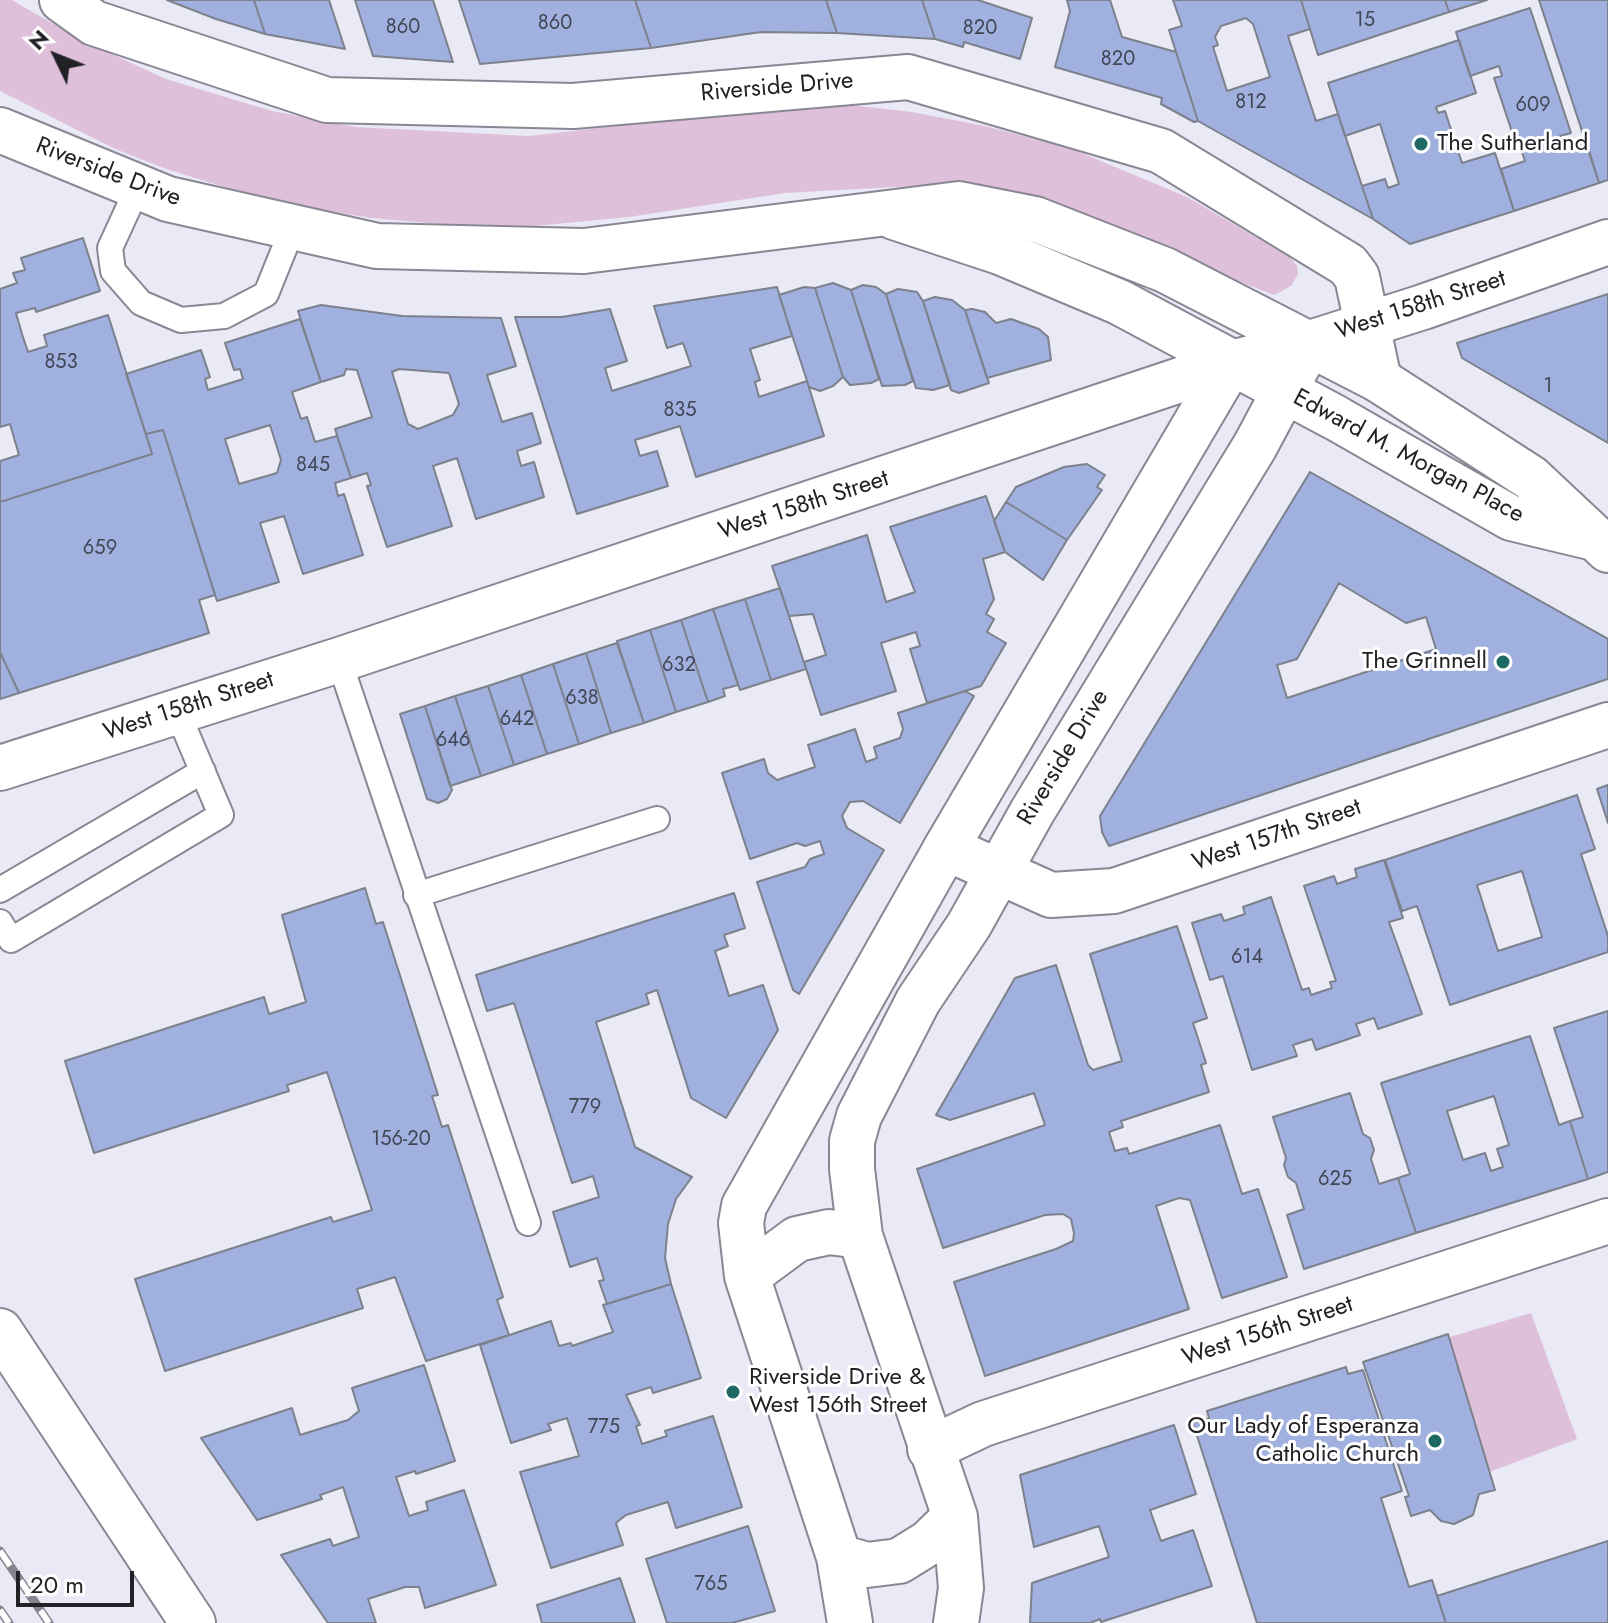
<!DOCTYPE html>
<style>
body{margin:0}
#map{position:relative;width:1608px;height:1623px;overflow:hidden;background:#eae9f6;font-family:Jost,sans-serif}
canvas{display:block}
.north{position:absolute;left:16px;top:16px;width:80px;height:80px;-webkit-text-stroke:6px #fff;paint-order:stroke;rotate:313deg;font-size:22px;font-weight:700;line-height:32px;text-align:center;color:#212126}
.north::after{content:'';display:block;margin:auto;width:28px;height:36px;background:#212126;clip-path:polygon(50% 0,100% 100%,50% 72%,0 100%)}
.scale{position:absolute;left:16px;top:1571px;width:118px;height:36px;box-sizing:border-box;border:4px solid #212126;border-top:0;padding-left:10px;font-size:24px;line-height:28px;white-space:nowrap;color:#212126;-webkit-text-stroke:6px #fff;paint-order:stroke}
</style>
<div id="map">
<canvas width="1608" height="1623"></canvas>
<div class="north">N</div>
<div class="scale">20 m</div>
</div>
<script>
const context = document.querySelector('canvas').getContext('2d');
context.lineJoin = 'round';
function paint(path, color) { context.fillStyle = color; context.fill(path, 'evenodd'); }
const poly = rows => new Path2D(rows.map(r => 'M' + r).join(''));
function strokePath(path, color, width, dash) { context.strokeStyle = color; context.lineWidth = width; context.lineCap = dash ? 'butt' : 'round'; context.setLineDash(dash || []); context.stroke(path); }
function write(font, color, halo, rows, align = 'center') {
  context.font = font + ' Jost,sans-serif'; context.lineWidth = 6; context.setLineDash([]); context.textBaseline = 'middle'; context.strokeStyle = halo; context.fillStyle = color; for (const [text, x, y, turn = 0] of rows) {
    context.save(); context.translate(x, y); context.rotate((+turn || 0) * Math.PI / 180); context.textAlign = isNaN(turn) ? turn : align; if (halo) context.strokeText(text, 0, 0); context.fillText(text, 0, 0); context.restore();
  }
}
paint(poly([
 [0,0,12,0,81,40,166,79,272,111,355,127,529,136,730,113,850,105,912,112,985,126,1072,149,1187,197,1290,257,1297,266,1298,274,1291,286,1274,295,1142,243,922,189,895,187,785,193,629,217,535,226,451,225,371,218,270,201,169,170,115,149,0,91],
 [1531,1313,1577,1439,1489,1472,1450,1337]
]), '#dfc0da');
const building = poly([
 [167,0,254,0,265,34,216,19,167,0],
 [254,0,329,0,345,49,265,34,254,0],
 [355,0,433,0,453,62,373,56,355,0],
 [459,0,635,0,651,48,480,64,459,0],
 [635,0,826,0,837,33,761,32,651,48,635,0],
 [826,0,922,0,935,39,837,33,826,0],
 [922,0,978,0,1032,18,1020,59,964,42,963,47,935,39,922,0],
 [1067,0,1110,0,1122,37,1176,52,1198,121,1194,122,1161,104,1162,98,1055,67,1070,11,1067,0],
 [1173,0,1301,0,1310,29,1288,36,1316,121,1338,114,1373,219,1198,121,1169,30,1182,26,1173,0],
 [1246,18,1253,24,1270,77,1227,91,1213,47,1218,45,1215,37,1221,26,1246,18],
 [1301,0,1445,0,1449,12,1318,55,1301,0],
 [1445,0,1487,0,1449,12,1445,0],
 [1539,0,1608,0,1608,180,1599,183,1539,0],
 [1530,8,1571,133,1560,136,1563,147,1585,137,1599,183,1514,211,1501,169,1525,161,1521,149,1518,150,1494,78,1502,76,1499,66,1470,76,1456,32,1530,8],
 [1459,40,1476,93,1436,107,1438,113,1445,111,1462,163,1495,153,1514,211,1410,244,1373,219,1362,186,1385,179,1388,188,1399,184,1380,124,1345,136,1328,83,1459,40],
 [83,238,100,291,36,312,35,308,16,313,22,334,28,352,47,346,44,335,108,315,152,454,0,502,0,461,19,455,10,424,0,427,0,289,17,283,13,273,25,270,21,258,83,238],
 [833,283,851,290,879,379,871,383,850,385,843,377,815,288,833,283],
 [863,285,876,287,886,294,913,381,905,385,882,386,851,290,863,285],
 [777,287,792,336,750,349,760,380,755,382,759,397,807,381,824,436,696,477,680,426,635,440,640,456,657,451,668,486,577,514,515,317,562,317,610,309,627,361,605,368,612,391,691,366,683,343,667,348,654,306,777,287],
 [804,287,815,288,843,377,833,386,820,391,809,387,779,295,804,287],
 [898,289,917,292,923,301,950,385,933,390,916,388,886,294,898,289],
 [1608,294,1608,443,1462,358,1457,343,1608,294],
 [935,297,952,300,965,310,989,383,959,393,951,390,923,301,935,297],
 [321,305,402,316,501,318,516,366,487,375,502,422,532,413,541,443,517,451,521,466,534,462,544,497,476,519,457,458,433,466,452,526,387,547,367,486,371,485,367,473,351,478,335,429,372,417,357,370,346,369,344,375,321,382,298,311,321,305],
 [399,369,449,373,459,404,453,415,418,429,408,424,392,372,399,369],
 [972,309,985,312,996,323,1011,319,1039,329,1048,337,1051,360,987,378,965,310,972,309],
 [300,319,321,382,292,392,301,419,307,417,315,442,337,436,351,478,335,483,338,496,344,494,363,555,303,574,284,516,260,523,279,582,217,601,163,430,146,434,126,374,201,350,210,377,205,379,208,390,243,379,240,369,234,370,225,343,300,319],
 [270,425,281,460,277,473,239,484,225,439,270,425],
 [163,430,215,595,199,600,209,633,19,693,0,652,0,502,152,454,146,434,163,430],
 [1087,464,1105,475,1097,487,1102,490,1067,540,1006,502,1016,487,1064,467,1087,464],
 [1310,472,1608,639,1608,679,1109,846,1102,832,1100,816,1310,472],
 [1339,583,1406,623,1426,617,1436,649,1287,698,1277,665,1297,659,1339,583],
 [986,496,1005,552,983,559,994,599,986,614,994,619,987,632,1006,643,981,686,927,703,910,649,920,646,916,632,881,643,896,691,821,715,804,662,826,655,813,614,789,616,772,566,867,535,886,602,915,592,890,527,986,496],
 [1006,502,1067,540,1043,580,1005,552,994,521,1006,502],
 [780,588,806,669,771,680,745,599,780,588],
 [745,599,771,680,740,690,713,609,745,599],
 [713,609,738,685,723,689,725,696,708,702,681,620,713,609],
 [681,620,708,702,676,712,650,630,681,620],
 [650,630,676,712,644,723,617,641,650,630],
 [617,643,644,723,611,733,586,653,617,643],
 [0,652,19,693,0,699,0,652],
 [586,653,611,733,579,744,553,664,586,653],
 [553,664,579,744,547,754,521,675,553,664],
 [521,675,547,754,514,765,488,686,521,675],
 [488,686,514,765,481,776,455,696,488,686],
 [965,691,974,696,900,823,863,801,850,802,842,816,847,828,884,850,799,994,793,990,757,882,805,867,810,859,824,854,820,841,805,846,797,843,750,859,722,773,764,759,768,773,777,780,815,767,808,745,855,729,866,762,877,758,874,747,900,738,903,729,898,713,965,691],
 [455,696,481,776,450,786,425,706,455,696],
 [425,706,452,790,447,799,438,803,427,799,400,714,425,706],
 [1608,785,1608,823,1597,789,1608,785],
 [1577,795,1595,849,1581,854,1608,936,1608,952,1450,1005,1417,906,1402,911,1385,860,1577,795],
 [1522,871,1542,937,1498,951,1477,885,1522,871],
 [1384,860,1403,918,1389,922,1422,1014,1378,1029,1374,1018,1356,1024,1360,1035,1316,1050,1312,1039,1293,1045,1297,1056,1252,1070,1223,976,1210,980,1192,923,1221,914,1224,921,1245,914,1243,907,1271,897,1302,990,1309,988,1311,995,1332,988,1330,982,1336,981,1304,886,1334,876,1337,884,1357,877,1355,869,1384,860],
 [365,888,376,924,383,922,438,1095,432,1096,442,1127,448,1125,503,1297,497,1300,509,1335,426,1361,395,1277,357,1289,363,1308,165,1371,135,1279,331,1217,333,1222,372,1210,327,1072,287,1085,289,1091,94,1153,65,1061,264,997,269,1014,306,1002,282,915,365,888],
 [734,893,745,928,724,935,728,946,715,951,729,996,763,985,778,1030,726,1118,691,1098,657,990,646,994,649,1004,596,1022,635,1147,692,1177,676,1199,668,1224,665,1258,671,1284,607,1304,599,1281,604,1280,597,1258,570,1267,553,1212,599,1197,593,1176,572,1183,514,1003,487,1011,476,975,734,893],
 [1177,926,1207,1018,1193,1023,1206,1063,1201,1065,1209,1092,1121,1121,1123,1127,1109,1132,1115,1151,1127,1148,1129,1154,1220,1125,1242,1194,1258,1189,1287,1277,1222,1298,1190,1200,1179,1198,1156,1206,1189,1309,985,1376,954,1282,1056,1249,1073,1241,1074,1233,1071,1219,1063,1214,1045,1215,943,1248,917,1169,1045,1125,1034,1093,950,1120,936,1115,1015,978,1056,965,1088,1065,1093,1070,1122,1061,1090,954,1177,926],
 [1608,1011,1608,1172,1588,1179,1570,1121,1583,1117,1554,1028,1608,1011],
 [1530,1036,1559,1125,1570,1121,1588,1179,1416,1233,1398,1178,1410,1174,1381,1083,1530,1036],
 [1494,1096,1509,1145,1497,1149,1503,1167,1491,1171,1485,1153,1463,1160,1447,1111,1494,1096],
 [1350,1093,1363,1134,1370,1138,1374,1150,1371,1159,1379,1184,1398,1178,1416,1233,1304,1269,1287,1215,1304,1209,1296,1183,1288,1177,1284,1165,1286,1158,1273,1117,1350,1093],
 [671,1284,701,1378,653,1393,651,1387,626,1395,640,1425,636,1426,642,1444,667,1436,665,1431,713,1416,742,1507,676,1528,668,1502,658,1505,626,1515,616,1523,623,1545,551,1568,520,1472,579,1456,567,1418,548,1424,551,1430,511,1443,480,1345,551,1321,559,1346,571,1343,572,1346,613,1332,603,1305,671,1284],
 [1448,1334,1495,1490,1479,1494,1473,1515,1454,1524,1441,1521,1430,1510,1411,1516,1405,1497,1409,1496,1363,1362,1448,1334],
 [424,1365,455,1461,416,1474,415,1471,396,1477,409,1516,428,1510,426,1502,464,1490,496,1585,425,1608,419,1587,405,1587,368,1599,376,1623,328,1623,281,1555,330,1539,333,1546,359,1537,343,1487,320,1495,322,1499,257,1520,201,1438,292,1408,300,1435,348,1420,359,1411,352,1388,424,1365],
 [1346,1367,1348,1374,1363,1370,1402,1491,1381,1498,1409,1587,1432,1580,1446,1623,1257,1623,1193,1423,1209,1418,1207,1411,1346,1367],
 [1174,1425,1196,1494,1150,1510,1161,1541,1193,1530,1212,1586,1101,1622,1100,1619,1090,1623,1030,1623,1032,1583,1109,1557,1099,1526,1034,1547,1020,1475,1174,1425],
 [748,1526,775,1611,732,1623,667,1623,646,1559,748,1526],
 [1608,1541,1608,1623,1446,1623,1437,1596,1608,1541],
 [620,1578,635,1623,542,1623,537,1605,620,1578]
]);
paint(building, '#a0b0df');
strokePath(building, '#7d818c', 2);
const service = poly([
 [138,187,110,248,113,271,141,303,181,320,224,316,266,294,293,227],
 [339,660,528,1223],
 [0,890,203,771],
 [416,895,657,819],
 [0,922,11,940,221,815,177,711]
]);
const minor = poly([
 [62,0,94,23,327,100,573,106,908,77,1161,151,1348,265,1357,277,1379,380],
 [930,1449,983,1424,1608,1221]
]);
const tertiary = poly([
 [946,848,1051,895,1114,891,1608,725]
]);
const secondary = poly([
 [0,130,168,199,377,246,584,251,959,204,1035,219,1165,270,1379,380,1531,478,1608,550],
 [894,217,1000,252,1119,302,1336,418,1511,518,1590,537],
 [0,768,339,660,1231,363,1310,343,1423,307,1608,242],
 [747,1276,797,1239,829,1232,860,1236],
 [0,1331,193,1623],
 [839,1557,867,1565,899,1561,928,1543,955,1517],
 [850,1623,839,1557,747,1276,741,1223,744,1206,946,848,1231,363],
 [956,1623,961,1588,955,1517,860,1236,852,1169,852,1141,859,1116,918,1001,969,925,1032,812,1255,446,1310,343]
]);
strokePath(service, '#888793', 28);
strokePath(minor, '#888793', 48);
strokePath(tertiary, '#888793', 48);
strokePath(secondary, '#888793', 48);
strokePath(service, '#fff', 24);
strokePath(minor, '#fff', 44);
strokePath(tertiary, '#fff', 44);
strokePath(secondary, '#fff', 44);
const rail = poly([
 [0,1551,49,1623],
 [0,1610,9,1623]
]);
strokePath(rail, '#86858e', 9);
strokePath(rail, '#fff', 6, [18]);
for (const [x, y, r, color] of [
 [1421,144,8,"#1e6964"],
 [1503,662,8,"#1e6964"],
 [733,1392,8,"#1e6964"],
 [1435,1441,8,"#1e6964"]
]) { const dot = new Path2D(); dot.arc(x, y, r, 0, 2 * Math.PI); context.fillStyle = color; context.fill(dot); strokePath(dot, '#fff', 3); }
write('20px', '#414554', null, [
 ["15",1365,21],
 ["860",555,24],
 ["860",403,28],
 ["820",980,29],
 ["820",1118,60],
 ["812",1251,103],
 ["609",1533,106],
 ["853",61,363],
 ["1",1548,387],
 ["835",680,411],
 ["845",313,466],
 ["659",100,549],
 ["632",679,666],
 ["638",582,699],
 ["642",517,720],
 ["646",453,741],
 ["614",1247,958],
 ["779",585,1108],
 ["156-20",401,1140],
 ["625",1335,1180],
 ["775",604,1428],
 ["765",711,1585]
]);
write('24px', '#212126', '#fff', [
 ["Riverside Drive",777,88,-5],
 ["Riverside Drive",108,173,21],
 ["West 158th Street",1421,306,-18],
 ["Edward M. Morgan Place",1408,457,28],
 ["West 158th Street",804,506,-18],
 ["West 158th Street",189,707,-18],
 ["Riverside Drive",1064,758,-59],
 ["West 157th Street",1277,836,-19],
 ["West 156th Street",1268,1332,-18]
]);
write('24px', '#212126', '#fff', [
 ["The Sutherland",1437,144],
 ["The Grinnell",1487,662,"right"],
 ["Riverside Drive &",749,1378],
 ["West 156th Street",749,1406],
 ["Our Lady of Esperanza",1419,1427,"right"],
 ["Catholic Church",1419,1455,"right"]
], 'left');
</script>
